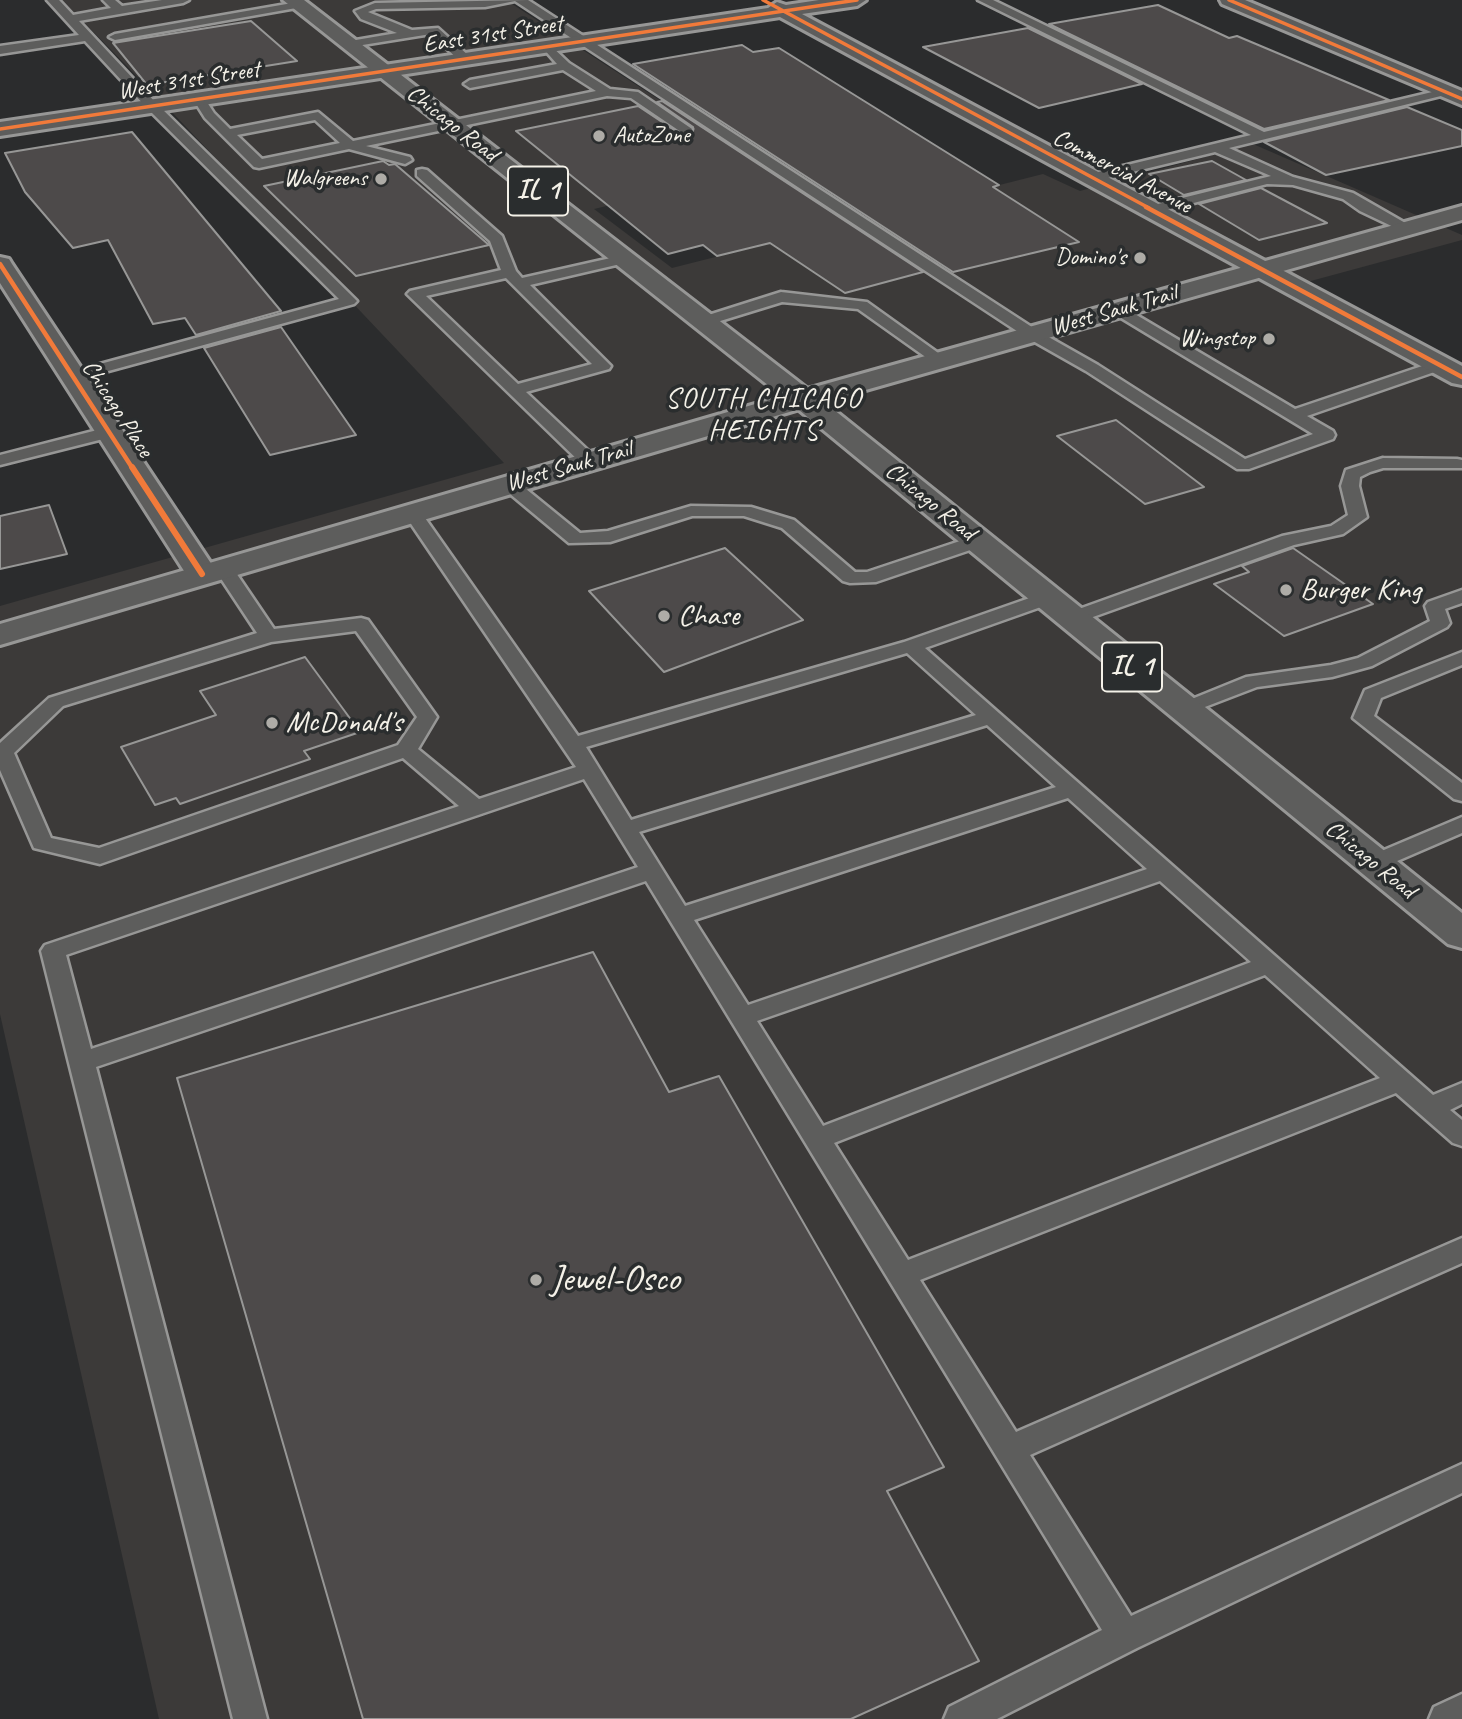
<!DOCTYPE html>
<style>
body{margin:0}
canvas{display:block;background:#2b2c2d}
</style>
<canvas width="1462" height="1719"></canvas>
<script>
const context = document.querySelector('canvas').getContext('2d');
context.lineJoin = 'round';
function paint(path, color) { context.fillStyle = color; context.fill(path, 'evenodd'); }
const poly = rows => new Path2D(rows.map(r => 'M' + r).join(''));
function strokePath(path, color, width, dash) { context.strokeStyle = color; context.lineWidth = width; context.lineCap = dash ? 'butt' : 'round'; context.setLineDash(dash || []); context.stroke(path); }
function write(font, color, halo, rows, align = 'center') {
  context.font = font + ' Caveat,sans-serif'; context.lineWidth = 7; context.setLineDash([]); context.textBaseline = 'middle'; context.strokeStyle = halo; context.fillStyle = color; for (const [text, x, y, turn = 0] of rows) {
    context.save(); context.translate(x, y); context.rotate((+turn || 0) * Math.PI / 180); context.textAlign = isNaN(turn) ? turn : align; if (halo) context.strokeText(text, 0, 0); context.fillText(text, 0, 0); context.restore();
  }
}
paint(poly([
 [62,0,506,0,764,168,594,209,672,268,1043,174,1080,191,1253,144,1462,235,1462,240,1307,282,1462,367,1462,1719,159,1719,0,1014,0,606,504,463,170,110]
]), '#3c3a39');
const building = poly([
 [1158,5,1229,38,1237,36,1389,100,1264,129,1049,24,1158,5],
 [251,21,297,61,147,85,113,43,251,21],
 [1028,28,1142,84,1039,108,923,47,1028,28],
 [742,45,753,52,779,48,999,185,993,187,1079,242,953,272,633,64,742,45],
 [662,101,923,272,845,293,770,243,717,256,703,245,668,254,516,131,638,106,680,134,693,134,693,127,657,102,662,101],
 [1407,107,1462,130,1462,146,1326,175,1264,142,1407,107],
 [132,132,281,311,196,335,185,318,153,324,108,240,73,248,25,192,5,153,132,132],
 [383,161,389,165,395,164,489,245,356,276,264,186,383,161],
 [1212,161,1246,180,1184,195,1149,174,1212,161],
 [1261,188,1327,223,1259,240,1199,204,1261,188],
 [281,327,356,435,270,455,204,348,281,327],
 [1116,420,1204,487,1145,504,1057,436,1116,420],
 [49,505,67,554,0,569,0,516,49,505],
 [725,548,803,620,664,672,589,591,725,548],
 [1293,548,1373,604,1284,636,1214,584,1249,572,1242,566,1293,548],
 [305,657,360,732,304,751,310,759,180,804,176,798,155,805,121,747,216,715,200,691,305,657],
 [593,952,669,1092,719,1076,944,1467,887,1491,979,1661,851,1719,363,1719,177,1078,593,952]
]);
paint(building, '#4d4a4a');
strokePath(building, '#979796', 2);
const service = poly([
 [47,0,59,0,73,15,111,8,103,0,115,0,122,6,162,0,189,0,183,3,79,21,156,103,354,298,357,301,354,304,79,379,67,379,65,376,67,373,339,299,148,109,85,41,0,54,0,46,79,35,47,0],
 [528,0,1038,331,1098,365,1245,459,1313,434,1113,313,1110,310,1113,307,1123,307,1295,409,1434,362,1446,362,1448,365,1446,368,1307,416,1333,431,1335,435,1333,439,1249,469,1237,469,1086,371,1026,337,515,1,485,7,376,9,368,12,412,30,438,28,469,56,469,62,461,62,431,34,350,47,344,44,350,41,397,33,361,19,355,11,375,3,528,0],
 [978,0,993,0,1264,132,1449,88,1449,94,1229,148,1293,177,1353,193,1414,228,1412,231,1402,231,1360,211,1343,199,1293,185,1267,184,1151,214,1146,213,1146,207,1271,176,1215,152,1091,182,1086,181,1086,175,1251,135,978,0],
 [298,2,302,3,302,7,115,40,109,37,115,34,298,2],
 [548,43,569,63,610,89,638,92,692,129,691,132,681,132,631,98,607,96,366,146,410,157,412,160,405,164,349,149,259,168,254,167,205,118,193,99,195,96,203,96,214,113,230,129,318,112,353,141,596,91,563,70,470,88,464,84,470,80,557,64,542,47,548,43],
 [315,120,340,143,262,159,237,135,315,120],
 [422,169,427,170,502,236,516,271,522,278,624,255,631,259,629,262,530,285,611,366,609,369,526,392,595,457,598,461,595,465,583,465,407,294,410,291,501,270,490,241,417,176,417,170,422,169],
 [506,278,592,364,518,384,426,296,506,278],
 [781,292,867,302,948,360,946,363,934,363,858,309,782,302,704,326,696,321,699,318,781,292],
 [109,427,117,432,115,436,0,465,0,455,109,427],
 [1383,458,1457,459,1462,460,1462,468,1383,468,1370,472,1360,477,1359,486,1367,517,1343,534,1294,545,1079,622,1072,624,1062,618,1065,614,1282,536,1331,526,1348,515,1341,486,1346,470,1383,458],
 [509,479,515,480,580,533,608,531,691,506,751,507,794,520,855,572,867,572,978,535,987,541,985,545,876,582,850,583,843,581,782,528,744,516,692,516,610,542,569,543,503,488,500,484,509,479],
 [412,507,418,508,578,736,904,642,1041,594,1055,594,1058,598,1055,602,925,648,1433,1095,1462,1083,1462,1104,1450,1110,1462,1120,1462,1146,1453,1143,1396,1093,920,1280,1016,1432,1462,1238,1462,1263,1030,1455,1131,1616,1462,1464,1462,1493,1137,1648,997,1719,944,1719,949,1707,1102,1630,646,881,96,1067,267,1719,233,1719,41,951,45,945,459,806,403,758,100,864,34,848,0,770,0,743,49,698,257,633,214,568,223,562,230,564,274,629,361,618,368,620,437,717,418,749,479,799,576,767,403,512,412,507],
 [356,631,417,717,398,745,99,848,51,838,14,753,63,706,271,642,356,631],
 [907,653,976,715,631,820,586,747,907,653],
 [987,725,1056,787,685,906,639,832,987,725],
 [584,779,638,867,91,1049,66,955,584,779],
 [1068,798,1147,869,748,1005,694,920,1068,798],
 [1160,881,1251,962,823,1126,757,1021,1160,881],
 [1265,975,1380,1078,908,1260,834,1143,1265,975],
 [1462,590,1462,603,1445,609,1450,623,1447,627,1372,666,1332,677,1257,687,1184,715,1177,713,1174,709,1177,705,1246,677,1331,665,1358,658,1430,621,1425,606,1428,602,1462,590],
 [1462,652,1462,665,1381,698,1374,716,1462,783,1462,801,1454,799,1353,718,1365,690,1462,652],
 [1462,817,1462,833,1381,868,1373,871,1365,868,1362,863,1365,858,1462,817],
 [1462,1694,1462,1719,1429,1719,1434,1707,1462,1694]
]);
const minor = poly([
 [819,0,866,0,857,6,802,14,1462,366,1462,385,1452,383,780,17,0,136,0,122,768,8,777,2,786,5,819,0],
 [1220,0,1245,0,1462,91,1462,105,1222,4,1220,0],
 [0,257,9,259,12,264,218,574,213,581,202,584,191,581,186,574,0,283,0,257]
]);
const secondary = poly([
 [1462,206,1462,220,813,405,0,645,0,624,793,393,1462,206]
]);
const primary = poly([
 [283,0,304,0,813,393,1462,913,1462,948,1448,944,793,405,283,0]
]);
strokePath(service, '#979796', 5);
strokePath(minor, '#979796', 6);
strokePath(secondary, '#979796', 6);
strokePath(primary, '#979796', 6);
paint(service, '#5d5d5c');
paint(minor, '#5d5d5c');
paint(secondary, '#5d5d5c');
paint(primary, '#5d5d5c');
strokePath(poly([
 [763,0,1149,208],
 [1229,0,1462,99],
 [0,129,857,0]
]), '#f17a3a', 3.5);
strokePath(poly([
 [1146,207,1462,377],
 [0,264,133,469]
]), '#f17a3a', 4.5);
strokePath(poly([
 [132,467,202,574]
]), '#f17a3a', 6);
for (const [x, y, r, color] of [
 [599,136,7,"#aeaca7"],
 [381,179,7,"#aeaca7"],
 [1140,258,7,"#aeaca7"],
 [1269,339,7,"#aeaca7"],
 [1286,590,7,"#aeaca7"],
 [664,616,7,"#aeaca7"],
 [272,723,7,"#aeaca7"],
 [536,1280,7,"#aeaca7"]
]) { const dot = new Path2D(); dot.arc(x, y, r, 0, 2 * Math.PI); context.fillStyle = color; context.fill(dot); strokePath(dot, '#2a2d2e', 2.5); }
write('24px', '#f4f1e8', '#2a2d2e', [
 ["East 31st Street",493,35,-9],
 ["West 31st Street",189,81,-9],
 ["Chicago Road",452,124,38],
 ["Commercial Avenue",1122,172,28],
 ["West Sauk Trail",1114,311,-16],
 ["Chicago Place",117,409,57],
 ["West Sauk Trail",569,467,-16],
 ["Chicago Road",930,502,39],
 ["Chicago Road",1370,860,39]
]);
write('24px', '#f4f1e8', '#2a2d2e', [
 ["AutoZone",613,136,"left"],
 ["Walgreens",367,179],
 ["Domino's",1126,258],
 ["Wingstop",1255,339]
], 'right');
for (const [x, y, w] of [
 [538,191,60],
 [1132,667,60]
]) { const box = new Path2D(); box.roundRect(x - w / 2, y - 24.5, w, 49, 5); context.fillStyle = '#2a2d2e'; context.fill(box); strokePath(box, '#f4f1e8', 2); }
write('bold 28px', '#f4f1e8', null, [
 ["IL 1",538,191],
 ["IL 1",1132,667]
]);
context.letterSpacing = '2px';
write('28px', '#f4f1e8', '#2a2d2e', [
 ["SOUTH CHICAGO",764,400],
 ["HEIGHTS",764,432]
]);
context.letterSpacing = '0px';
write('30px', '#f4f1e8', '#2a2d2e', [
 ["Burger King",1300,590],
 ["Chase",678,616],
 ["McDonald's",286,723]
], 'left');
write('37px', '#f4f1e8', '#2a2d2e', [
 ["Jewel-Osco",550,1280]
], 'left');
</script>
